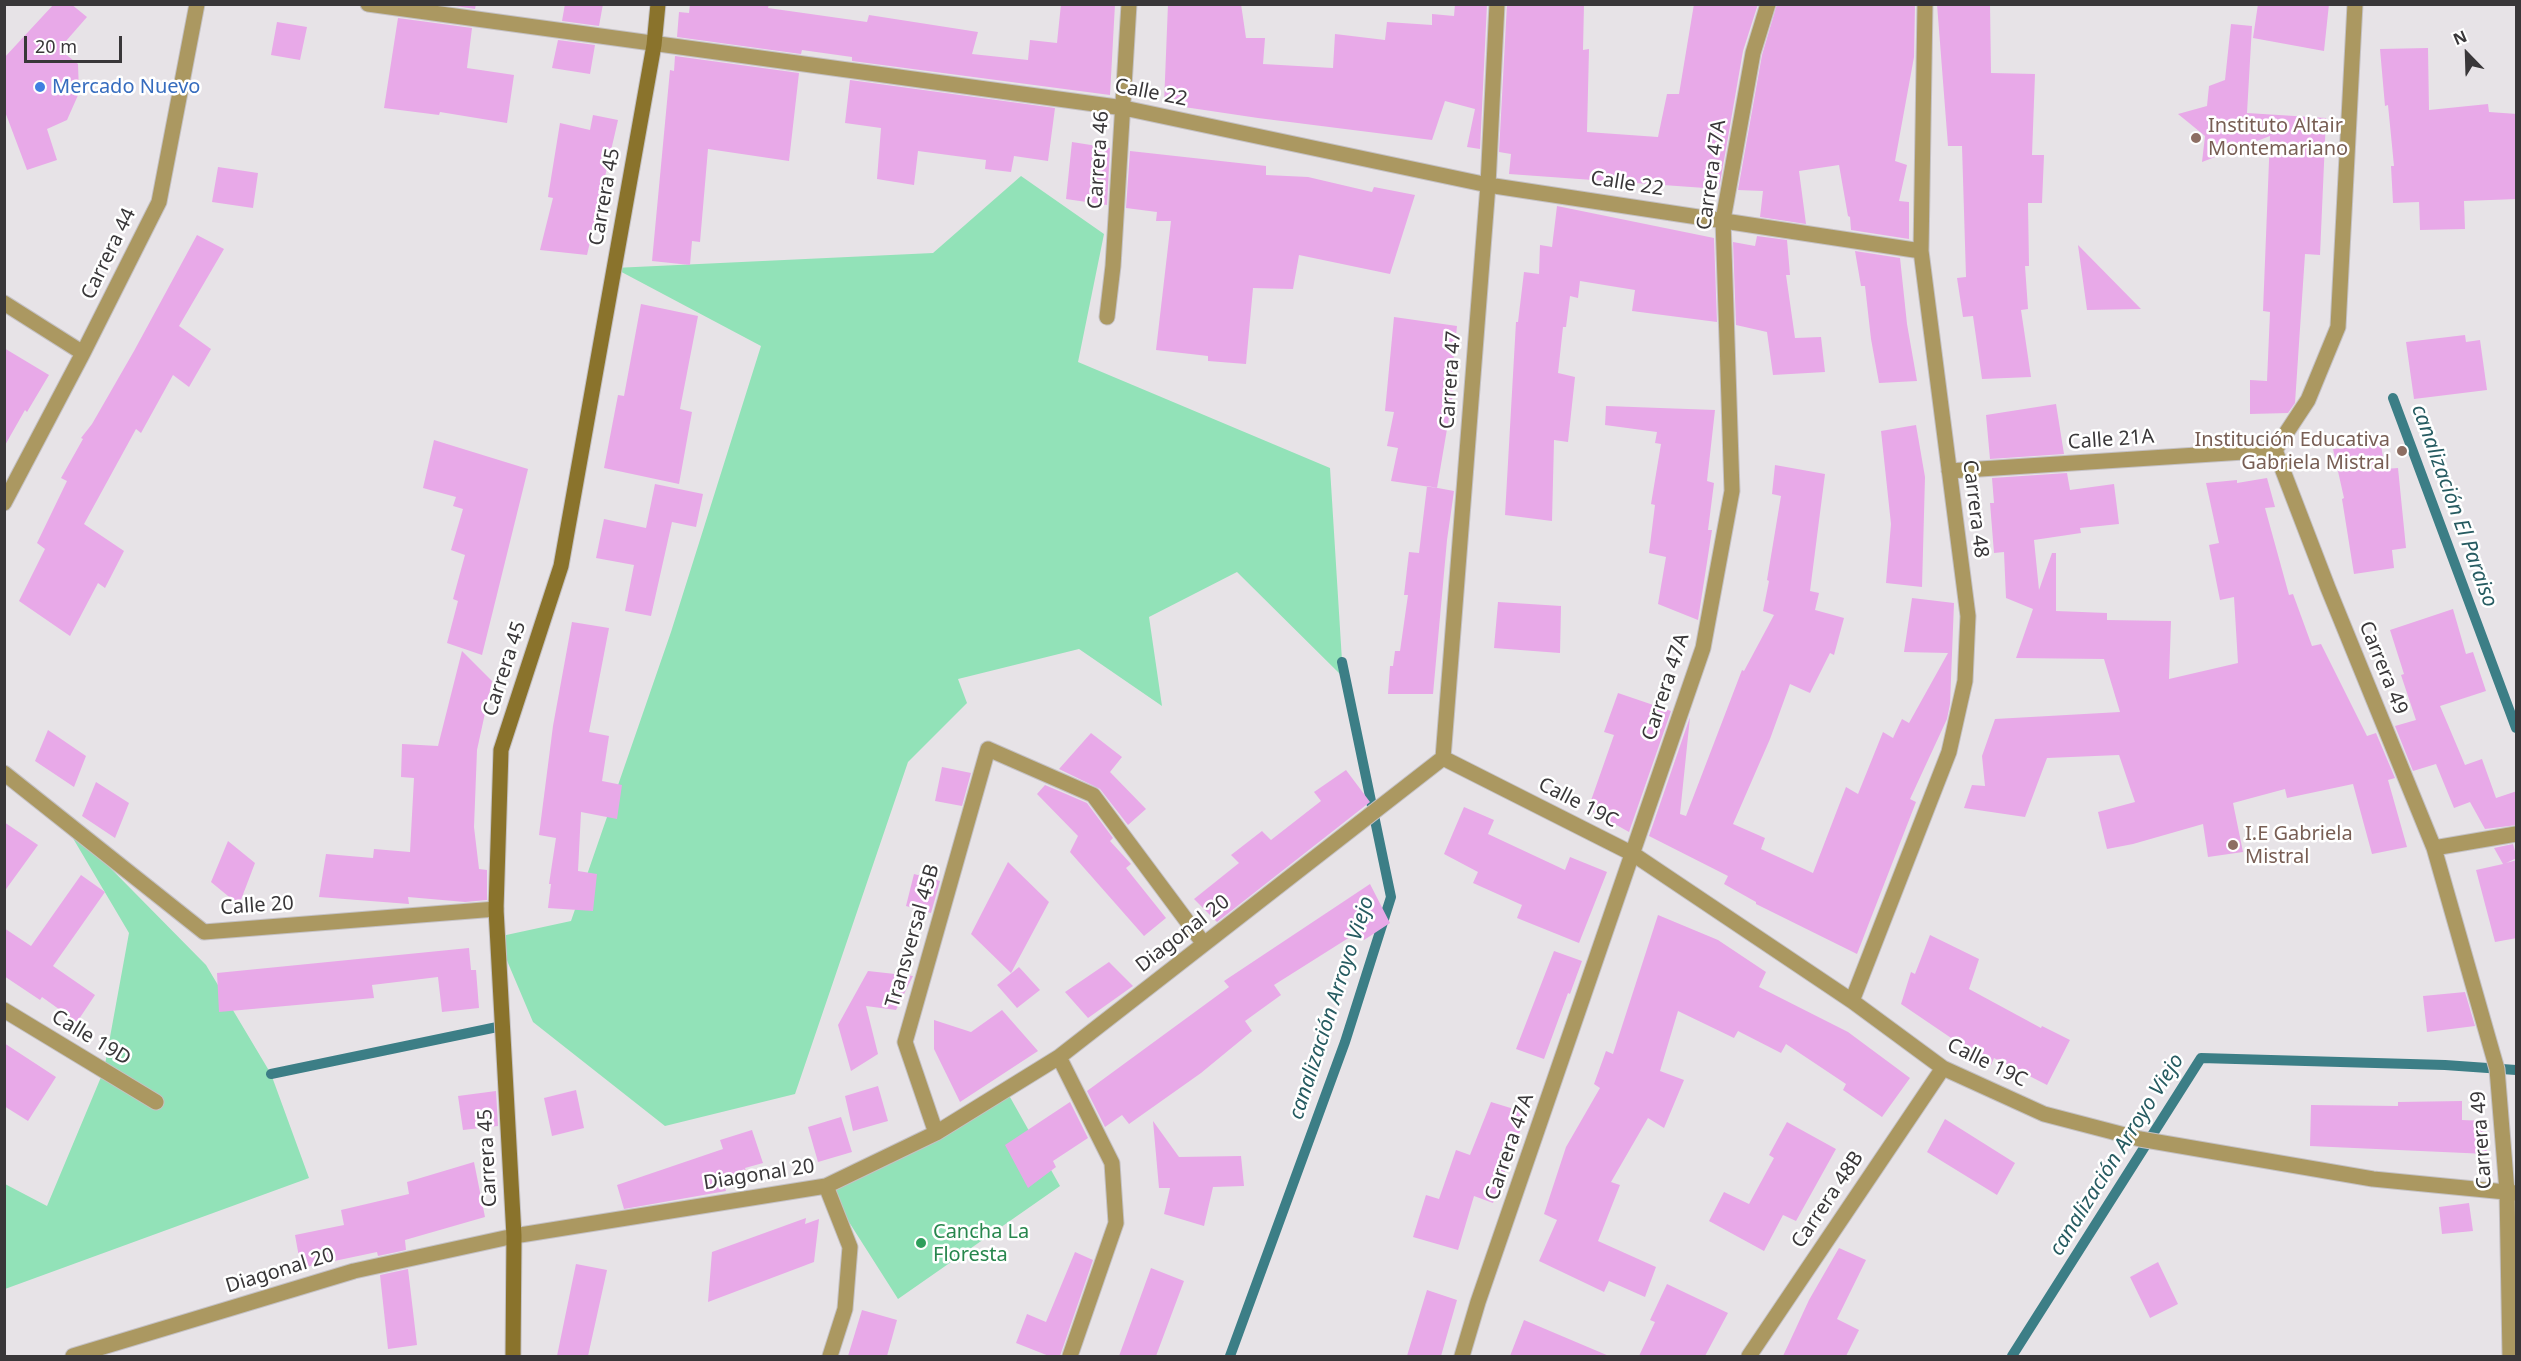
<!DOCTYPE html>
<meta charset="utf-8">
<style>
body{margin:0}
#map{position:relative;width:2521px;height:1361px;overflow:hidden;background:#e7e3e7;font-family:"Noto Sans",sans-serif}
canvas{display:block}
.frame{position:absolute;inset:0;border:6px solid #393739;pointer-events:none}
.north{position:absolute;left:2437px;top:24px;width:60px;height:60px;-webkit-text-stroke:4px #fff;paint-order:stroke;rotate:337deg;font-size:16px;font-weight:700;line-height:24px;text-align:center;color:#393739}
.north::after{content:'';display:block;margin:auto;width:21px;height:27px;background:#393739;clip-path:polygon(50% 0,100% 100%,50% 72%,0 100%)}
.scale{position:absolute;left:24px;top:36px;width:98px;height:27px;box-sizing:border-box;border:3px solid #393739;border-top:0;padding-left:8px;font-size:18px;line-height:21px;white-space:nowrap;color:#393739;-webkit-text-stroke:4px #fff;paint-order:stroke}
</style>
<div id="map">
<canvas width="2521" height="1361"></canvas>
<div class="frame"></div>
<div class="north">N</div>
<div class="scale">20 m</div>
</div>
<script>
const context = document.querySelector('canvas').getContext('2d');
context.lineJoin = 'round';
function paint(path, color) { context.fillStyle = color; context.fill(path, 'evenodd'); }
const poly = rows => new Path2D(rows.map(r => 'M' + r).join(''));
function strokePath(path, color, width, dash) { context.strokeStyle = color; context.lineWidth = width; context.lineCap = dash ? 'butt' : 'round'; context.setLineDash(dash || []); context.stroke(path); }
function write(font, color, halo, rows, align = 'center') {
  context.font = font + ' "Noto Sans",sans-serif'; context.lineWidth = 5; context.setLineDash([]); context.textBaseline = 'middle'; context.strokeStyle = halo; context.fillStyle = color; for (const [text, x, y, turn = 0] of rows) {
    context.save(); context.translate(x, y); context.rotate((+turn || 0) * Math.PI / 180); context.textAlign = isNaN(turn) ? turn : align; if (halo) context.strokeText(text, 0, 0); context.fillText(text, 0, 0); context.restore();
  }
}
paint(poly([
 [1021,176,1104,234,1078,362,1330,468,1343,677,1237,572,1149,617,1162,706,1079,649,958,679,967,703,908,762,795,1094,665,1126,533,1022,497,937,571,921,671,632,761,346,614,268,933,253],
 [61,818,206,965,271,1074,309,1178,5,1289,5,1184,47,1206,104,1070,129,933],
 [1006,1090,1060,1186,898,1299,826,1186]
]), '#92e2b8');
strokePath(poly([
 [2393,398,2516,728],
 [271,1074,502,1026],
 [1230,1356,1345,1042,1391,897,1342,662],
 [2012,1356,2201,1058,2445,1065,2516,1070]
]), '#3c7e86', 10);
paint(poly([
 [54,4,71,4,87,17,59,49,78,64,79,93,67,120,47,129,57,160,27,170,4,109,4,58],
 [443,4,476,4,475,9],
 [565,4,603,4,599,26,562,21],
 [690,4,769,4,768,8,867,22,869,15,978,32,972,54,1028,60,1030,40,1057,43,1061,4,1115,4,1110,95,852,61,852,57,802,50,801,54,677,37,679,12,689,13],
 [1168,4,1241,4,1246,38,1265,38,1263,64,1333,68,1335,34,1385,40,1387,22,1432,25,1432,14,1454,16,1455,4,1487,4,1480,149,1467,147,1475,109,1445,101,1432,140,1258,118,1164,104],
 [1507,4,1584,4,1583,50,1589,49,1587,132,1658,137,1667,94,1679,94,1694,4,1758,4,1743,51,1719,189,1509,174,1511,154,1499,152],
 [1777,4,1915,4,1914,57,1895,161,1907,165,1899,201,1909,202,1909,239,1851,230,1850,217,1848,216,1839,165,1799,171,1806,224,1760,217,1763,191,1738,190,1762,55],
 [1937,4,1990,4,1991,73,2035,74,2032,155,2044,155,2042,203,2028,203,2029,266,2025,266,2028,309,2021,310,2031,377,1982,379,1973,316,1963,317,1957,278,1966,277,1962,146,1948,146],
 [2258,4,2329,4,2324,51,2253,38],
 [398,18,472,28,467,68,514,75,507,123,440,112,439,115,384,108],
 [277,22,307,27,300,60,271,55],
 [2231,24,2252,26,2247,113,2326,118,2320,255,2305,254,2295,403,2288,413,2250,414,2250,380,2267,381,2270,312,2263,311,2270,136,2202,162,2205,136,2178,114,2207,106,2209,86,2225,80],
 [558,40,595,45,590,74,552,68],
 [2428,48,2429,110,2488,104,2489,112,2517,114,2517,199,2464,201,2465,229,2420,230,2419,202,2393,203,2391,166,2394,166,2388,105,2385,106,2380,49],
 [675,56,799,73,789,161,708,149,700,242,692,241,690,265,652,261,670,70,674,71],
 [850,80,1055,108,1048,161,1014,156,1011,172,985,169,986,160,918,151,914,185,877,179,881,128,845,123],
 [593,115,618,120,587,255,540,250,553,198,548,197,560,123,590,130],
 [1072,142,1110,148,1107,205,1066,199],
 [1130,151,1266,166,1266,175,1308,177,1372,192,1374,187,1415,195,1390,274,1299,255,1293,289,1253,288,1246,364,1208,361,1208,356,1156,350,1171,221,1156,221,1157,212,1126,208],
 [218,167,258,173,253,208,212,202],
 [1557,206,1714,238,1717,322,1632,311,1635,290,1580,281,1578,298,1570,296,1566,327,1563,327,1558,373,1575,377,1568,442,1554,440,1552,521,1505,515,1516,322,1518,322,1524,272,1539,274,1540,245,1552,247],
 [197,235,224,249,179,326,211,349,189,387,173,375,141,433,136,429,84,524,124,551,105,588,98,583,70,636,19,601,45,549,37,543,67,481,61,478,83,439,81,438,92,424,134,351],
 [1757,236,1787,240,1790,275,1786,275,1795,338,1821,337,1825,372,1773,375,1767,332,1736,325,1733,242,1755,246],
 [2078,245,2141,309,2087,310],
 [1855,251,1900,258,1907,324,1917,381,1879,383,1871,339,1865,286,1861,286],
 [641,304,698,316,680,409,692,412,679,484,604,468,618,395,624,396],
 [1394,317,1457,326,1451,382,1455,382,1437,488,1391,481,1398,448,1387,446,1394,412,1385,411],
 [2465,335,2466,342,2480,340,2487,390,2414,399,2406,342],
 [4,348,49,375,27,412,25,410,4,447],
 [2056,404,2064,454,1990,459,1986,415],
 [1606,406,1715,410,1707,481,1714,483,1708,530,1712,530,1698,620,1658,604,1666,557,1649,553,1655,505,1651,504,1661,444,1655,443,1657,432,1605,425],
 [1916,425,1925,477,1922,587,1886,583,1891,524,1881,431],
 [434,440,528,469,482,655,447,643,458,601,453,599,465,555,451,550,463,509,453,506,456,497,423,488],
 [2381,445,2385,469,2398,468,2406,548,2392,550,2394,568,2354,574,2342,499,2344,498,2333,449],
 [1775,465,1825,474,1810,591,1819,593,1815,610,1844,618,1834,655,1830,653,1810,693,1790,684,1770,739,1733,824,1765,838,1761,849,1813,873,1846,787,1858,794,1883,732,1893,738,1902,719,1909,723,1948,653,1904,652,1912,598,1954,603,1950,704,1947,719,1910,799,1916,802,1857,954,1756,904,1756,902,1724,884,1728,876,1649,836,1690,717,1680,814,1686,816,1742,670,1744,671,1774,615,1763,611,1769,581,1767,580,1781,496,1772,494],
 [2067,473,2070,490,2114,484,2119,524,2080,528,2081,533,2034,540,2039,590,2052,553,2056,553,2056,611,2107,613,2107,620,2171,621,2169,679,2238,663,2234,597,2220,600,2209,545,2219,543,2206,483,2237,480,2237,483,2267,478,2275,507,2265,508,2289,595,2293,594,2312,646,2321,644,2367,736,2376,733,2395,778,2388,780,2407,847,2372,854,2353,784,2287,798,2285,789,2233,803,2243,852,2208,857,2203,824,2133,844,2107,849,2098,812,2135,802,2119,755,2047,758,2025,817,1964,808,1972,785,1985,786,1982,756,1995,719,2120,712,2104,659,2016,658,2033,609,2006,598,2004,552,1994,553,1990,503,1994,503,1992,478],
 [655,484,703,494,696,527,672,522,651,616,625,611,634,565,596,558,604,519,646,528],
 [1427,486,1454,491,1447,540,1433,694,1388,694,1390,666,1393,666,1395,651,1400,651,1408,595,1404,595,1409,552,1419,553],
 [1498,602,1561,606,1560,653,1494,648],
 [2453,609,2466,654,2473,652,2486,691,2440,706,2465,765,2482,759,2496,798,2517,791,2517,825,2485,829,2470,802,2454,808,2436,764,2413,771,2395,726,2416,720,2401,675,2404,674,2390,630],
 [572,622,609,628,589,732,609,736,602,781,622,785,617,819,581,812,578,871,597,874,593,911,548,908,551,884,549,884,556,838,539,835,553,726],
 [462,651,492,681,477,750,474,827,479,869,487,870,487,900,465,902,408,897,409,904,319,897,326,854,373,858,374,849,410,852,414,778,401,777,402,744,438,746],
 [1618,693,1671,711,1629,832,1588,809,1614,735,1604,732],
 [48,730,86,756,74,787,35,761],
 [1091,733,1122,757,1110,772,1146,809,1128,825,1100,789,1059,769],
 [942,767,971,773,962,806,935,801],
 [1346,770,1370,802,1217,922,1194,899,1239,863,1231,855,1262,831,1271,840,1321,801,1314,792],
 [96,782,129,803,115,838,82,816],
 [1045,785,1087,803,1113,838,1110,841,1131,864,1126,868,1166,918,1144,936,1070,852,1078,836,1037,794],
 [1464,807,1494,820,1488,834,1565,870,1570,857,1607,872,1579,943,1517,918,1522,905,1473,883,1478,872,1444,854],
 [4,822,38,845,4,892],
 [228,841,255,863,239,905,211,882],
 [2513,844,2517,858,2506,863,2517,860,2517,938,2495,942,2476,870,2503,864,2494,848],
 [1008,862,1049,902,1011,973,971,934],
 [914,874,940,881,931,913,906,906],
 [81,875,105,892,53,966,95,995,77,1022,42,997,40,1000,4,976,4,928,31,946],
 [1370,884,1390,923,1364,940,1358,932,1274,985,1281,995,1245,1021,1252,1031,1201,1073,1129,1124,1122,1115,1105,1127,1087,1091,1229,987,1224,981],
 [1658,915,1718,940,1766,972,1759,987,1848,1032,1910,1078,1882,1117,1843,1090,1846,1084,1786,1044,1781,1053,1738,1031,1734,1038,1678,1011,1660,1071,1684,1080,1664,1128,1648,1118,1611,1182,1620,1185,1598,1241,1656,1267,1645,1297,1609,1281,1604,1292,1539,1261,1557,1220,1544,1214,1566,1147,1600,1088,1594,1084,1606,1051,1613,1054],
 [1930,935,1979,959,1969,989,2041,1028,2042,1026,2070,1040,2047,1085,1994,1058,1991,1065,1901,1004,1911,972,1915,974],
 [469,948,471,970,476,970,479,1008,442,1012,438,977,372,985,374,998,219,1012,217,973],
 [1554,951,1582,961,1570,994,1568,993,1544,1059,1516,1049],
 [1109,962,1133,986,1088,1018,1065,992],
 [1019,967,1040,990,1017,1008,997,985],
 [868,971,913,976,896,1010,866,1006,878,1054,851,1071,838,1025],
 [2465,992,2475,1026,2427,1032,2423,996],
 [1002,1010,1038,1051,960,1102,934,1049,934,1020,971,1032],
 [4,1043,56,1077,28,1121,4,1106],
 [878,1086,888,1121,853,1131,845,1096],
 [576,1090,584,1128,552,1136,544,1098],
 [496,1091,498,1126,463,1130,458,1096],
 [2462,1101,2462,1120,2485,1121,2487,1154,2310,1146,2311,1105,2398,1106,2398,1102],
 [1070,1102,1088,1138,1053,1161,1056,1167,1028,1188,1005,1145],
 [1491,1102,1527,1113,1493,1203,1474,1196,1458,1250,1413,1237,1426,1195,1439,1199,1456,1150,1470,1155],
 [841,1117,852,1152,818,1162,808,1127],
 [1945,1119,2015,1163,1997,1195,1927,1152],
 [1153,1121,1179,1157,1241,1156,1244,1186,1213,1187,1204,1226,1164,1214,1170,1188,1159,1188],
 [1787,1122,1836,1149,1796,1221,1783,1215,1764,1251,1709,1221,1724,1192,1749,1204,1774,1158,1769,1155],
 [752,1130,763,1163,745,1168,747,1174,723,1182,726,1191,624,1209,617,1185,723,1149,720,1140],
 [474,1162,485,1217,405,1240,406,1250,378,1256,377,1252,301,1268,295,1235,344,1225,341,1210,409,1194,407,1182],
 [2469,1203,2473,1231,2442,1234,2439,1207],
 [806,1218,805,1224,819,1219,814,1262,708,1302,712,1252],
 [1839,1248,1866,1260,1837,1319,1859,1330,1846,1356,1783,1356,1809,1300],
 [1075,1252,1093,1260,1060,1356,1049,1356,1016,1343,1027,1314,1046,1322],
 [2158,1262,2178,1304,2150,1318,2130,1277],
 [576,1264,607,1270,588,1356,557,1356],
 [1151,1268,1184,1281,1156,1356,1119,1356],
 [408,1269,417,1345,388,1349,380,1275],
 [1667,1284,1728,1313,1705,1356,1639,1356,1655,1322,1650,1320],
 [1427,1290,1457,1300,1441,1356,1407,1356],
 [862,1310,897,1320,887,1356,848,1356],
 [1524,1320,1609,1356,1510,1356]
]), '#e8a9e8');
const street = poly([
 [368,4,1124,108,1488,185,1921,251],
 [4,303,83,353],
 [1107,317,1113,266,1129,4],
 [2275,450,2328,588,2434,848,2497,1069,2507,1191,2510,1356],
 [2275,450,2308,400,2338,327,2355,4],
 [1949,471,2275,450],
 [4,503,83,353,159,202,197,4],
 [1443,758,1633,854,1852,1001,1943,1068,2044,1114,2140,1139,2373,1179,2516,1193],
 [1443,758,1488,185,1497,4],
 [4,773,204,932,496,909],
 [2434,848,2516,834],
 [1852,1001,1949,752,1965,681,1968,616,1921,251,1925,4],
 [4,1010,156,1102],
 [1059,1057,1112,1163,1116,1223,1070,1356],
 [936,1133,905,1042,988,749,1093,795,1204,944],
 [826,1186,850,1247,845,1309,830,1356],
 [73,1356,354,1271,514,1236,826,1186,936,1133,1059,1057,1443,758],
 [1462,1356,1478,1302,1703,648,1732,491,1723,220,1753,53,1768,4],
 [1749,1356,1943,1068]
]);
const secondary = poly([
 [513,1356,514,1236,496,909,501,750,561,566,654,45,658,4]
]);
strokePath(street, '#c4c1c4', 17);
strokePath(secondary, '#c4c1c4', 17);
strokePath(street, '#ab9861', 15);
strokePath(secondary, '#8a732c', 15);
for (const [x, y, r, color] of [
 [40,87,6,"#3f7fe0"],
 [2196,138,6,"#8d6e63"],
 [2402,451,6,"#8d6e63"],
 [2233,845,6,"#8d6e63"],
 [921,1243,6,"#2e9e5b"]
]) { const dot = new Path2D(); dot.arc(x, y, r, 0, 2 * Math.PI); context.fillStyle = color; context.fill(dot); strokePath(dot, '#fff', 2); }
write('20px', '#366cbe', '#fff', [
 ["Mercado Nuevo",52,87]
], 'left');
write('20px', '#393739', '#fff', [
 ["Calle 22",1151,93,11],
 ["Carrera 46",1099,160,-86],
 ["Carrera 47A",1712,175,-82],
 ["Calle 22",1627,184,9],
 ["Carrera 45",605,197,-80],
 ["Carrera 44",109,254,-64],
 ["Carrera 47",1451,380,-86],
 ["Calle 21A",2111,440,-4],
 ["Carrera 48",1975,509,83],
 ["Carrera 49",2383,668,68],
 ["Carrera 45",505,669,-72],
 ["Carrera 47A",1666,687,-72],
 ["Calle 19C",1578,803,27],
 ["Calle 20",257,906,-4],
 ["Diagonal 20",1183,934,-38],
 ["Transversal 45B",913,936,-74],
 ["Calle 19D",91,1038,31],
 ["Calle 19C",1987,1063,26],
 ["Carrera 49",2482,1140,-94],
 ["Carrera 47A",1510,1147,-71],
 ["Carrera 45",488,1158,-93],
 ["Diagonal 20",759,1175,-9],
 ["Carrera 48B",1828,1200,-56],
 ["Diagonal 20",280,1271,-17]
]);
write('20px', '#785e54', '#fff', [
 ["Instituto Altair",2208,126],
 ["Montemariano",2208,149],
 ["Institución Educativa",2390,440,"right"],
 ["Gabriela Mistral",2390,463,"right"],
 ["I.E Gabriela",2245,834],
 ["Mistral",2245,857]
], 'left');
write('20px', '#27864d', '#fff', [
 ["Cancha La",933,1232],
 ["Floresta",933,1255]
], 'left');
write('italic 21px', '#265b61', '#fff', [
 ["canalización El Paraiso",2454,506,70],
 ["canalización Arroyo Viejo",1332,1008,-72],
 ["canalización Arroyo Viejo",2117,1155,-58]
]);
</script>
